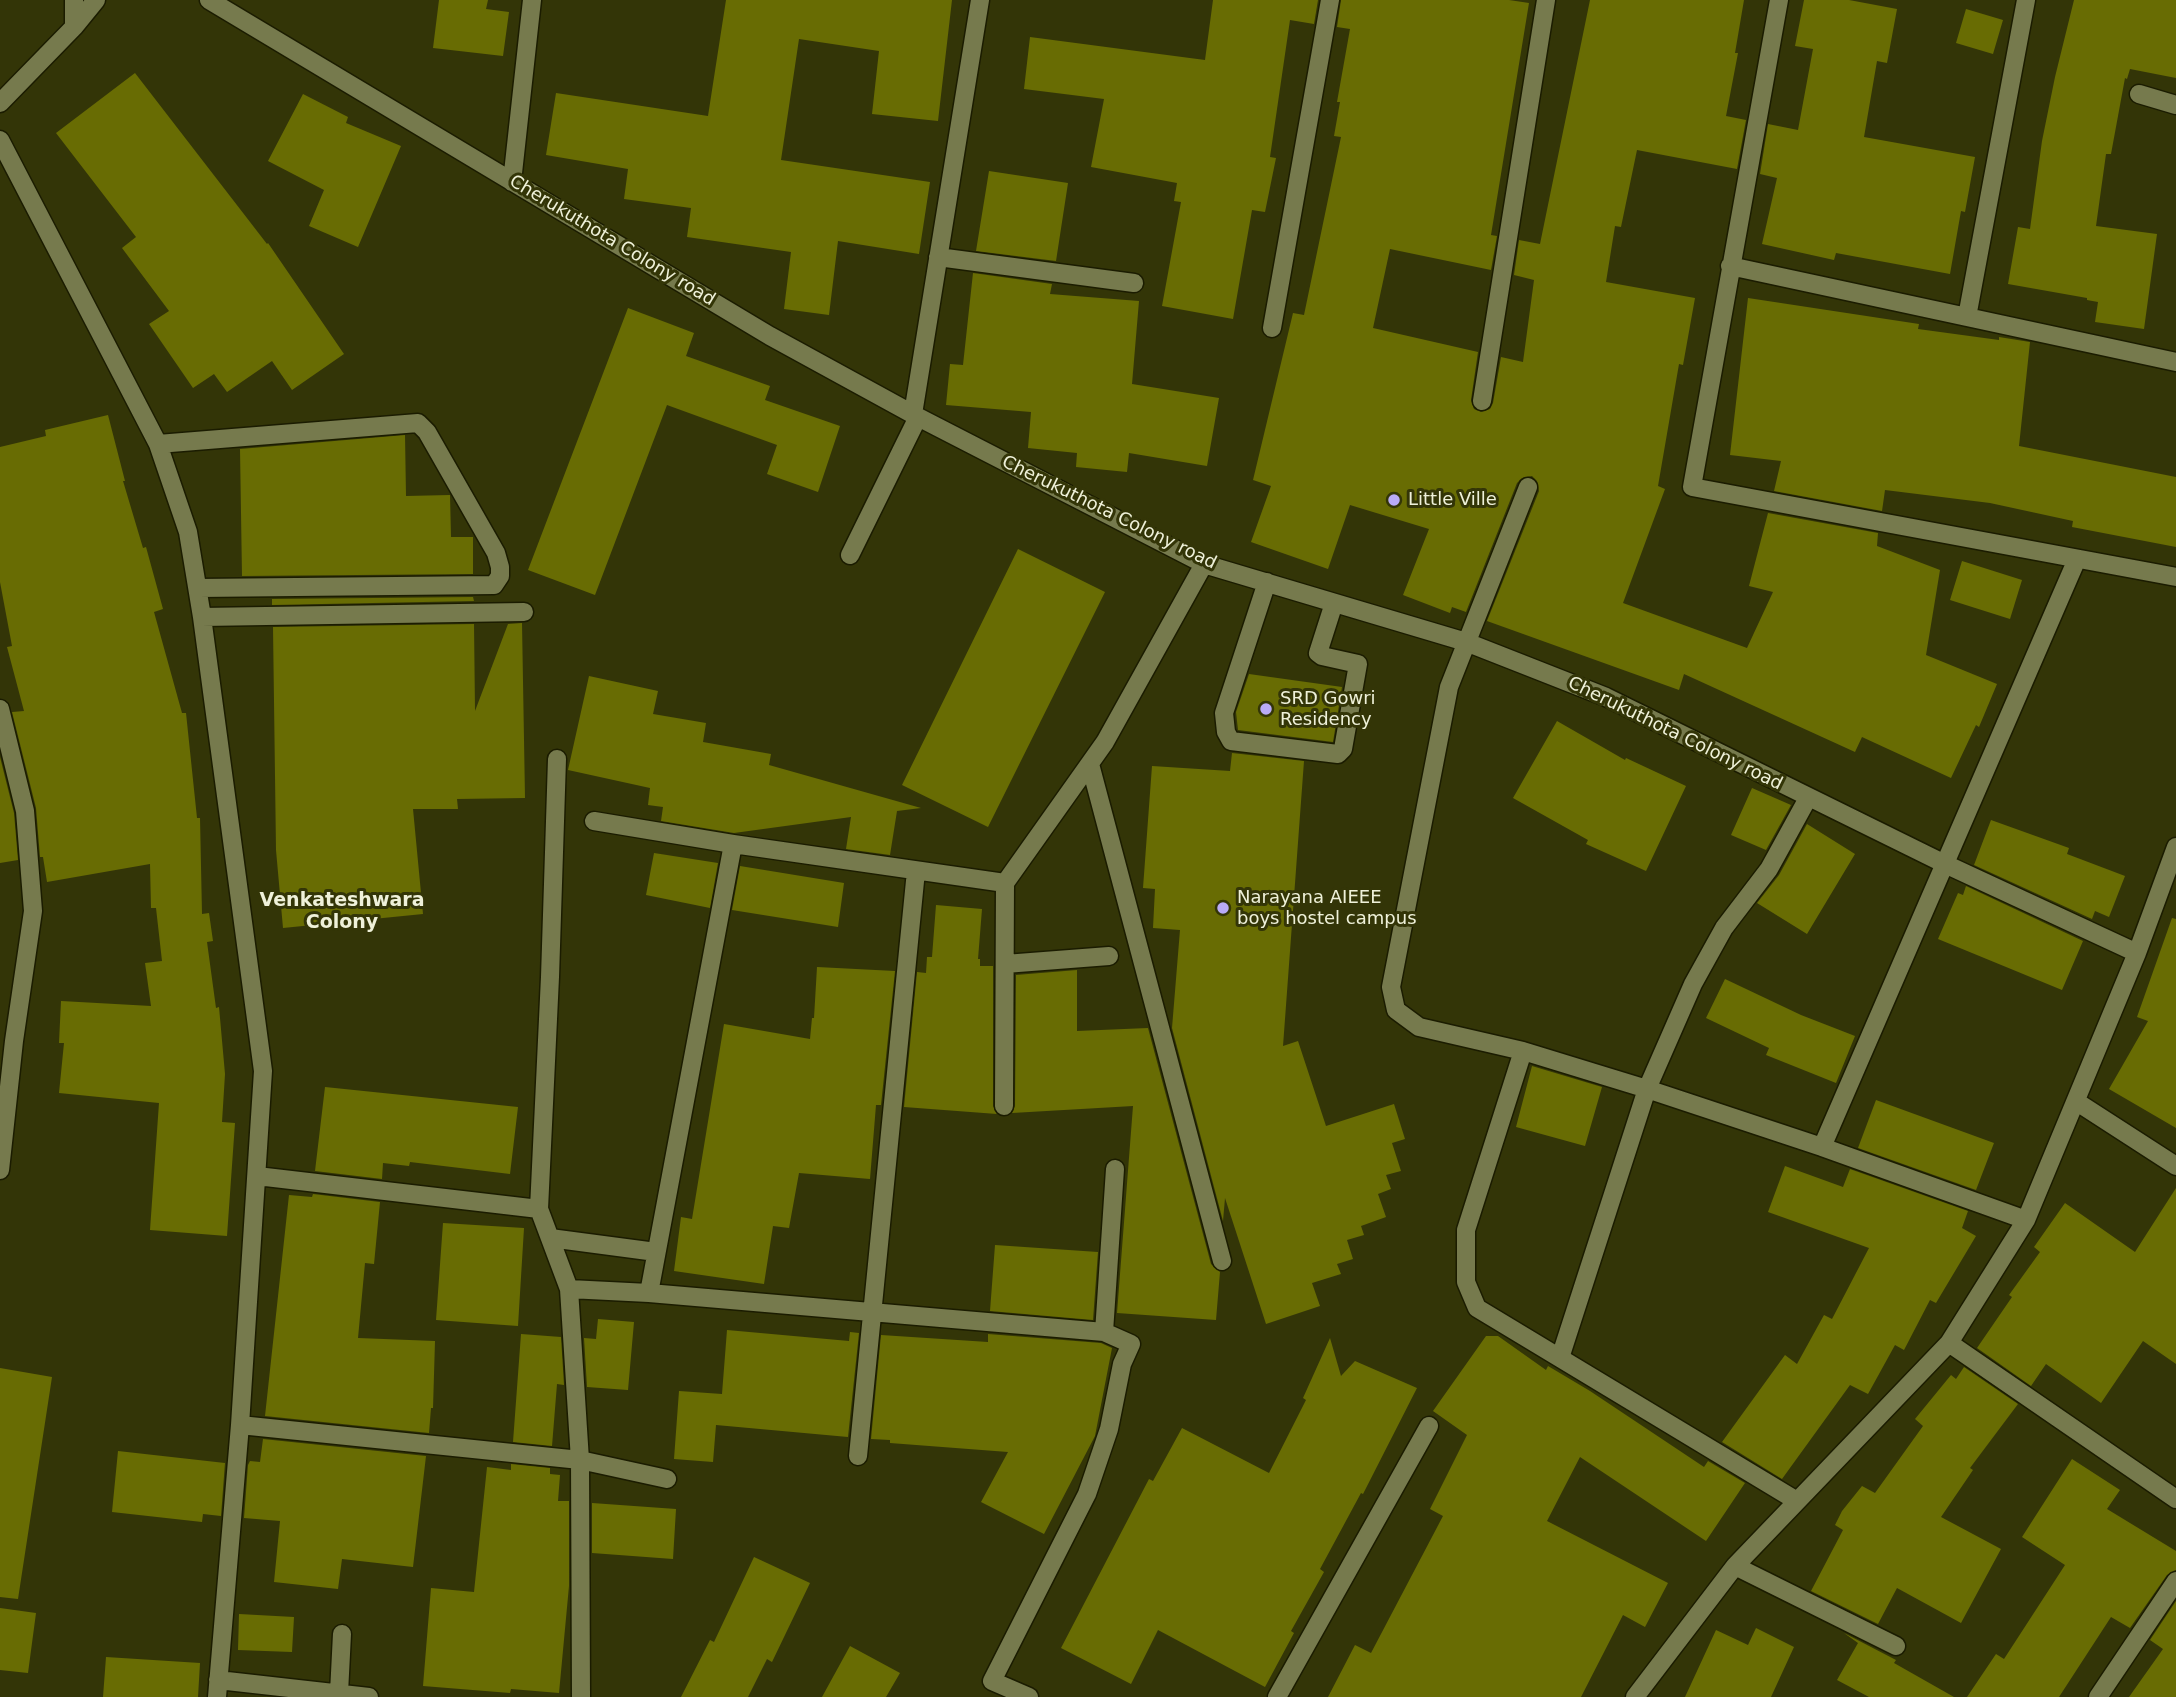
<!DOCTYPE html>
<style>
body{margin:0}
canvas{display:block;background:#333507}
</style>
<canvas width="2176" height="1697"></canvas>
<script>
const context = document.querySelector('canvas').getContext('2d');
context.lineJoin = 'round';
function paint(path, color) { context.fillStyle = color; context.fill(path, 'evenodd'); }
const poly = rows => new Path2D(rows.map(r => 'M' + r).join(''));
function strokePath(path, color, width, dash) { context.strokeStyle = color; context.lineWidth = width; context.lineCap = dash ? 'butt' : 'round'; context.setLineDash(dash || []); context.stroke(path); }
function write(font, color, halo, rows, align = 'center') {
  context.font = font + ' "DejaVu Sans",sans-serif'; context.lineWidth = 6; context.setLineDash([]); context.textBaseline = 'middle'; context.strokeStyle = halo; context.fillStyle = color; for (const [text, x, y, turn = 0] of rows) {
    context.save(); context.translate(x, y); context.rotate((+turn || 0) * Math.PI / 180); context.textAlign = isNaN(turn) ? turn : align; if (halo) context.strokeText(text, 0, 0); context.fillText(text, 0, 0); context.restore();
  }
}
paint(poly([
 [439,0,488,0,486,9,509,12,503,56,433,48],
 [726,0,952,0,938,121,872,114,879,51,799,39,781,160,930,182,919,254,838,241,829,315,784,309,791,252,687,237,691,208,624,199,628,169,546,155,556,93,708,116],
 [1213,0,1318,0,1314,24,1290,20,1270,157,1276,158,1265,212,1252,210,1233,319,1162,306,1181,202,1174,201,1177,183,1091,167,1104,99,1024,89,1030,37,1205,60],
 [1341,0,1509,0,1529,3,1491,235,1497,236,1491,270,1390,249,1373,328,1478,352,1471,400,1474,409,1481,412,1490,409,1493,403,1501,357,1523,362,1534,280,1514,275,1519,240,1540,244,1590,0,1744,0,1735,53,1738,53,1726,116,1746,120,1737,169,1637,150,1621,227,1615,226,1606,282,1695,298,1683,365,1679,364,1658,486,1665,489,1623,603,1747,648,1773,592,1749,586,1768,513,1878,533,1877,546,1940,570,1926,655,1997,684,1979,727,1976,725,1951,778,1862,737,1855,752,1684,674,1679,690,1487,621,1539,491,1537,481,1532,476,1522,478,1517,483,1466,612,1452,607,1450,613,1403,595,1429,529,1350,505,1328,569,1251,542,1271,486,1253,480,1293,313,1304,315,1341,137,1334,136,1340,102,1337,102,1350,29,1337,27],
 [1804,0,1849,0,1897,9,1887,63,1877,61,1864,137,1975,157,1965,212,1961,211,1950,274,1836,253,1834,260,1762,244,1777,178,1760,174,1768,124,1798,130,1813,49,1795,46],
 [2074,0,2176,0,2176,78,2130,69,2127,79,2125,78,2111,154,2106,154,2096,226,2157,234,2144,329,2095,322,2098,302,2087,300,2087,298,2008,284,2018,227,2030,229,2042,141,2055,77],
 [1966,9,2003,20,1993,54,1956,43],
 [135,73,267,244,268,243,344,354,292,390,272,361,227,392,214,374,193,388,149,324,169,311,122,248,136,237,56,133],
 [303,94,348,117,346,123,401,146,358,247,309,226,324,190,268,161],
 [989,171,1068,183,1056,261,976,251],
 [973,273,1052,284,1050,294,1139,301,1132,384,1219,398,1207,466,1129,453,1127,472,1076,467,1077,453,1028,448,1031,412,946,405,950,364,963,365],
 [1748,298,1919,324,1918,329,1999,340,1999,337,2030,342,2019,446,2176,477,2176,547,2072,527,2073,521,1990,503,1885,490,1882,511,1774,491,1781,461,1730,455],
 [628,308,694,333,686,356,770,386,765,400,840,426,818,492,767,474,777,445,667,405,595,595,528,570],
 [108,415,125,481,123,481,143,548,146,547,163,609,154,612,182,713,186,713,197,818,200,818,202,914,209,913,213,941,207,942,216,1008,219,1007,225,1074,222,1122,235,1123,227,1236,150,1230,159,1103,59,1093,64,1043,59,1043,61,1001,151,1006,145,963,162,961,156,908,151,908,150,864,47,882,43,857,40,857,36,808,12,712,24,711,7,647,12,646,0,582,0,447,46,436,45,430],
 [405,435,406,496,450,495,451,537,473,537,473,574,242,576,240,449],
 [1018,549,1105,592,988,827,902,785],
 [1962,561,2022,580,2010,619,1950,600],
 [473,597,474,601,272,605,272,599],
 [522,623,525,798,457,799,458,809,413,809,423,914,283,928,276,850,273,627,474,624,475,711,508,624],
 [1249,674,1342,687,1333,742,1238,730,1236,712],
 [589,676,658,691,653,714,706,723,703,742,771,754,769,765,921,808,897,811,890,855,846,849,851,817,734,833,661,821,663,807,648,805,650,788,568,770],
 [1557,721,1625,760,1626,758,1686,786,1646,871,1586,844,1588,840,1513,798],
 [1232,753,1304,761,1283,1046,1298,1041,1326,1126,1394,1104,1405,1139,1392,1143,1401,1171,1386,1175,1391,1189,1378,1194,1386,1217,1361,1226,1364,1235,1347,1240,1353,1259,1337,1264,1341,1274,1312,1283,1320,1306,1266,1324,1225,1198,1223,1221,1172,1028,1180,930,1153,928,1155,889,1143,888,1152,766,1230,771],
 [0,757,14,813,18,860,0,863],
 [1752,788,1791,805,1766,850,1731,835],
 [1991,820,2069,848,2067,854,2125,876,2109,917,2095,911,2092,919,1974,865],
 [1807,824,1855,854,1807,934,1757,903,1779,875],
 [654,853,718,863,710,908,646,895],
 [740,866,844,883,838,927,732,910],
 [1966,886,2083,941,2062,990,1938,939,1958,893,1963,895],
 [936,905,982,909,978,959,980,959,980,966,993,966,993,1106,997,1114,904,1107,917,972,926,973,927,957,932,957],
 [2172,918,2176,919,2176,1128,2109,1089,2148,1021,2137,1017],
 [817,967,895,971,881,1105,876,1105,870,1179,799,1173,789,1228,773,1226,764,1284,674,1271,681,1217,692,1219,724,1024,810,1039,812,1018,814,1018],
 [1077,970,1077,1031,1148,1028,1211,1264,1220,1272,1216,1320,1117,1313,1133,1106,1012,1113,1015,1106,1016,975],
 [1725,979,1801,1015,1855,1036,1836,1083,1766,1055,1769,1048,1706,1018],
 [1532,1066,1602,1087,1585,1146,1516,1127],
 [325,1087,518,1107,510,1174,410,1162,409,1166,383,1163,382,1179,315,1171],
 [1876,1100,1994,1143,1976,1190,1858,1148],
 [1785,1166,1843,1187,1850,1169,1968,1211,1962,1228,1976,1236,1936,1303,1930,1300,1904,1350,1895,1345,1868,1394,1850,1385,1782,1479,1722,1442,1785,1355,1797,1364,1824,1315,1832,1319,1869,1248,1768,1212],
 [2176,1188,2176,1364,2143,1341,2101,1403,2046,1364,2031,1386,1977,1348,2012,1297,2009,1295,2040,1252,2034,1247,2065,1203,2135,1252],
 [313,1194,380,1202,374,1264,365,1263,358,1338,435,1341,433,1408,431,1408,429,1433,265,1416,289,1195,312,1197],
 [443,1223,524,1228,518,1326,436,1320],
 [995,1245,1098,1252,1093,1320,990,1311],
 [598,1319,634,1322,628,1390,587,1387,584,1338,596,1339],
 [727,1330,849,1341,850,1332,859,1333,848,1437,716,1425,713,1462,674,1459,679,1391,722,1394],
 [521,1334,561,1337,564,1385,557,1384,552,1446,513,1442],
 [988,1334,1101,1343,1112,1348,1095,1436,1044,1534,981,1502,1008,1452,890,1443,890,1440,871,1439,881,1335,988,1342],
 [1486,1336,1498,1336,1546,1370,1548,1366,1590,1391,1704,1467,1708,1461,1745,1483,1706,1541,1580,1457,1547,1521,1668,1583,1645,1627,1623,1615,1581,1697,1328,1697,1355,1645,1371,1653,1443,1516,1430,1509,1467,1435,1433,1411],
 [1330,1338,1341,1376,1355,1361,1417,1388,1363,1494,1361,1493,1320,1569,1324,1572,1291,1631,1294,1633,1265,1687,1158,1630,1131,1684,1061,1648,1149,1479,1153,1481,1182,1428,1269,1473,1306,1400,1303,1398],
 [1964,1367,2018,1404,1970,1468,1973,1470,1941,1517,2001,1549,1961,1623,1897,1588,1878,1624,1811,1591,1843,1530,1835,1525,1842,1511,1862,1486,1875,1493,1923,1426,1915,1419,1951,1375,1956,1379],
 [0,1368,52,1377,18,1599,0,1597],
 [263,1439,426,1456,413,1567,342,1559,338,1589,274,1582,280,1521,244,1518,248,1465,250,1461,260,1462],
 [118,1451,225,1463,221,1516,203,1514,202,1522,112,1512],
 [2072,1459,2120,1490,2107,1509,2176,1551,2176,1570,2167,1575,2130,1628,2111,1617,2059,1697,1967,1697,1996,1654,2004,1659,2065,1565,2022,1537],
 [511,1464,550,1468,550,1474,560,1475,558,1501,569,1501,569,1586,559,1693,511,1689,510,1693,423,1686,431,1588,474,1592,487,1467,511,1470],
 [592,1503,676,1509,673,1559,592,1553],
 [754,1557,810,1583,772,1662,767,1659,748,1697,681,1697,710,1640,714,1642],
 [2176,1601,2176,1697,2129,1697,2163,1649,2150,1640],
 [0,1608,36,1613,28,1673,0,1670],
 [239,1614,294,1617,292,1652,238,1650],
 [1756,1628,1794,1647,1771,1697,1685,1697,1716,1630,1748,1645],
 [1844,1633,1896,1660,1894,1663,1954,1697,1869,1697,1837,1680,1858,1643],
 [850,1646,900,1673,886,1697,822,1697],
 [106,1657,200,1663,198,1697,103,1697]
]), '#686c03');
const minor = poly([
 [209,0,770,336,918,417,1204,564,1466,642,1606,697,1945,864,2137,953],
 [1779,0,1692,487,2176,577],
 [74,27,74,0],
 [2139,94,2176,105],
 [0,103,74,27,96,0],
 [0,140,158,444,188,532,202,617,263,1071,240,1425,217,1697],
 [512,182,532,0],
 [938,257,1134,283],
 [1730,266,2176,362],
 [1967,317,2026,0],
 [1272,328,1330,0],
 [1482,401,1546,0],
 [913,414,980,0],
 [158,444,418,423,427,432,496,553,500,567,500,576,494,585,198,588],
 [1528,487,1449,687,1391,987,1396,1010,1419,1027,1523,1051,1647,1089,1822,1147,2026,1220],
 [850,555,918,417],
 [1267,582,1224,713,1226,732,1231,741,1338,754,1343,749,1358,664,1322,656,1318,653,1334,603],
 [202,617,524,612],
 [0,709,25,811,33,911,14,1041,0,1170],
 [557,759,550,977,539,1209,569,1289,580,1460,581,1697],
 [1090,764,1222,1261],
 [594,821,733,844,1005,883],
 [1005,964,1109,956],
 [1523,1051,1466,1230,1466,1282,1477,1308,1797,1501],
 [2077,1102,2176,1166],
 [1004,1106,1005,883,1105,742,1204,564],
 [1822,1147,2077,559],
 [257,1176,539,1209],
 [550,1238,656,1252],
 [569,1289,649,1293,1104,1332,1131,1344,1122,1364,1109,1429,1087,1494,992,1681,1029,1697],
 [649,1293,733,844],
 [1104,1332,1115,1169],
 [1949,1343,2176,1499],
 [1560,1358,1647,1089,1693,984,1724,928,1769,869,1808,798],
 [240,1425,580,1460,667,1479],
 [858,1456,916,871],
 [1735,1566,1896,1646],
 [218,1680,369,1697],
 [339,1693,342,1634],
 [1277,1697,1429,1426],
 [1635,1697,1735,1566,1949,1343,2026,1220,2137,953,2176,847],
 [2098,1697,2176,1581]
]);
strokePath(minor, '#1b1c00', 21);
strokePath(minor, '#767a4d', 18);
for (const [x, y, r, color] of [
 [1394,500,7,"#b9abf7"],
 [1266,709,7,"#b9abf7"],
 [1223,908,7,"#b9abf7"]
]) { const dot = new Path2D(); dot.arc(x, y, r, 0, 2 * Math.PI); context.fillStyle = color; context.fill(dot); strokePath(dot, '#333507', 2.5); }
write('18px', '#eff1d9', '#333507', [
 ["Cherukuthota Colony road",612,241,31],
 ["Cherukuthota Colony road",1109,513,26],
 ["Cherukuthota Colony road",1675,734,26]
]);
write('18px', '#eff1d9', '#333507', [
 ["Little Ville",1408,500],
 ["SRD Gowri",1280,699],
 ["Residency",1280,720],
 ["Narayana AIEEE",1237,898],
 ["boys hostel campus",1237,919]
], 'left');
write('bold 19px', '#eff1d9', '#333507', [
 ["Venkateshwara",342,901],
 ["Colony",342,923]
]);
</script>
